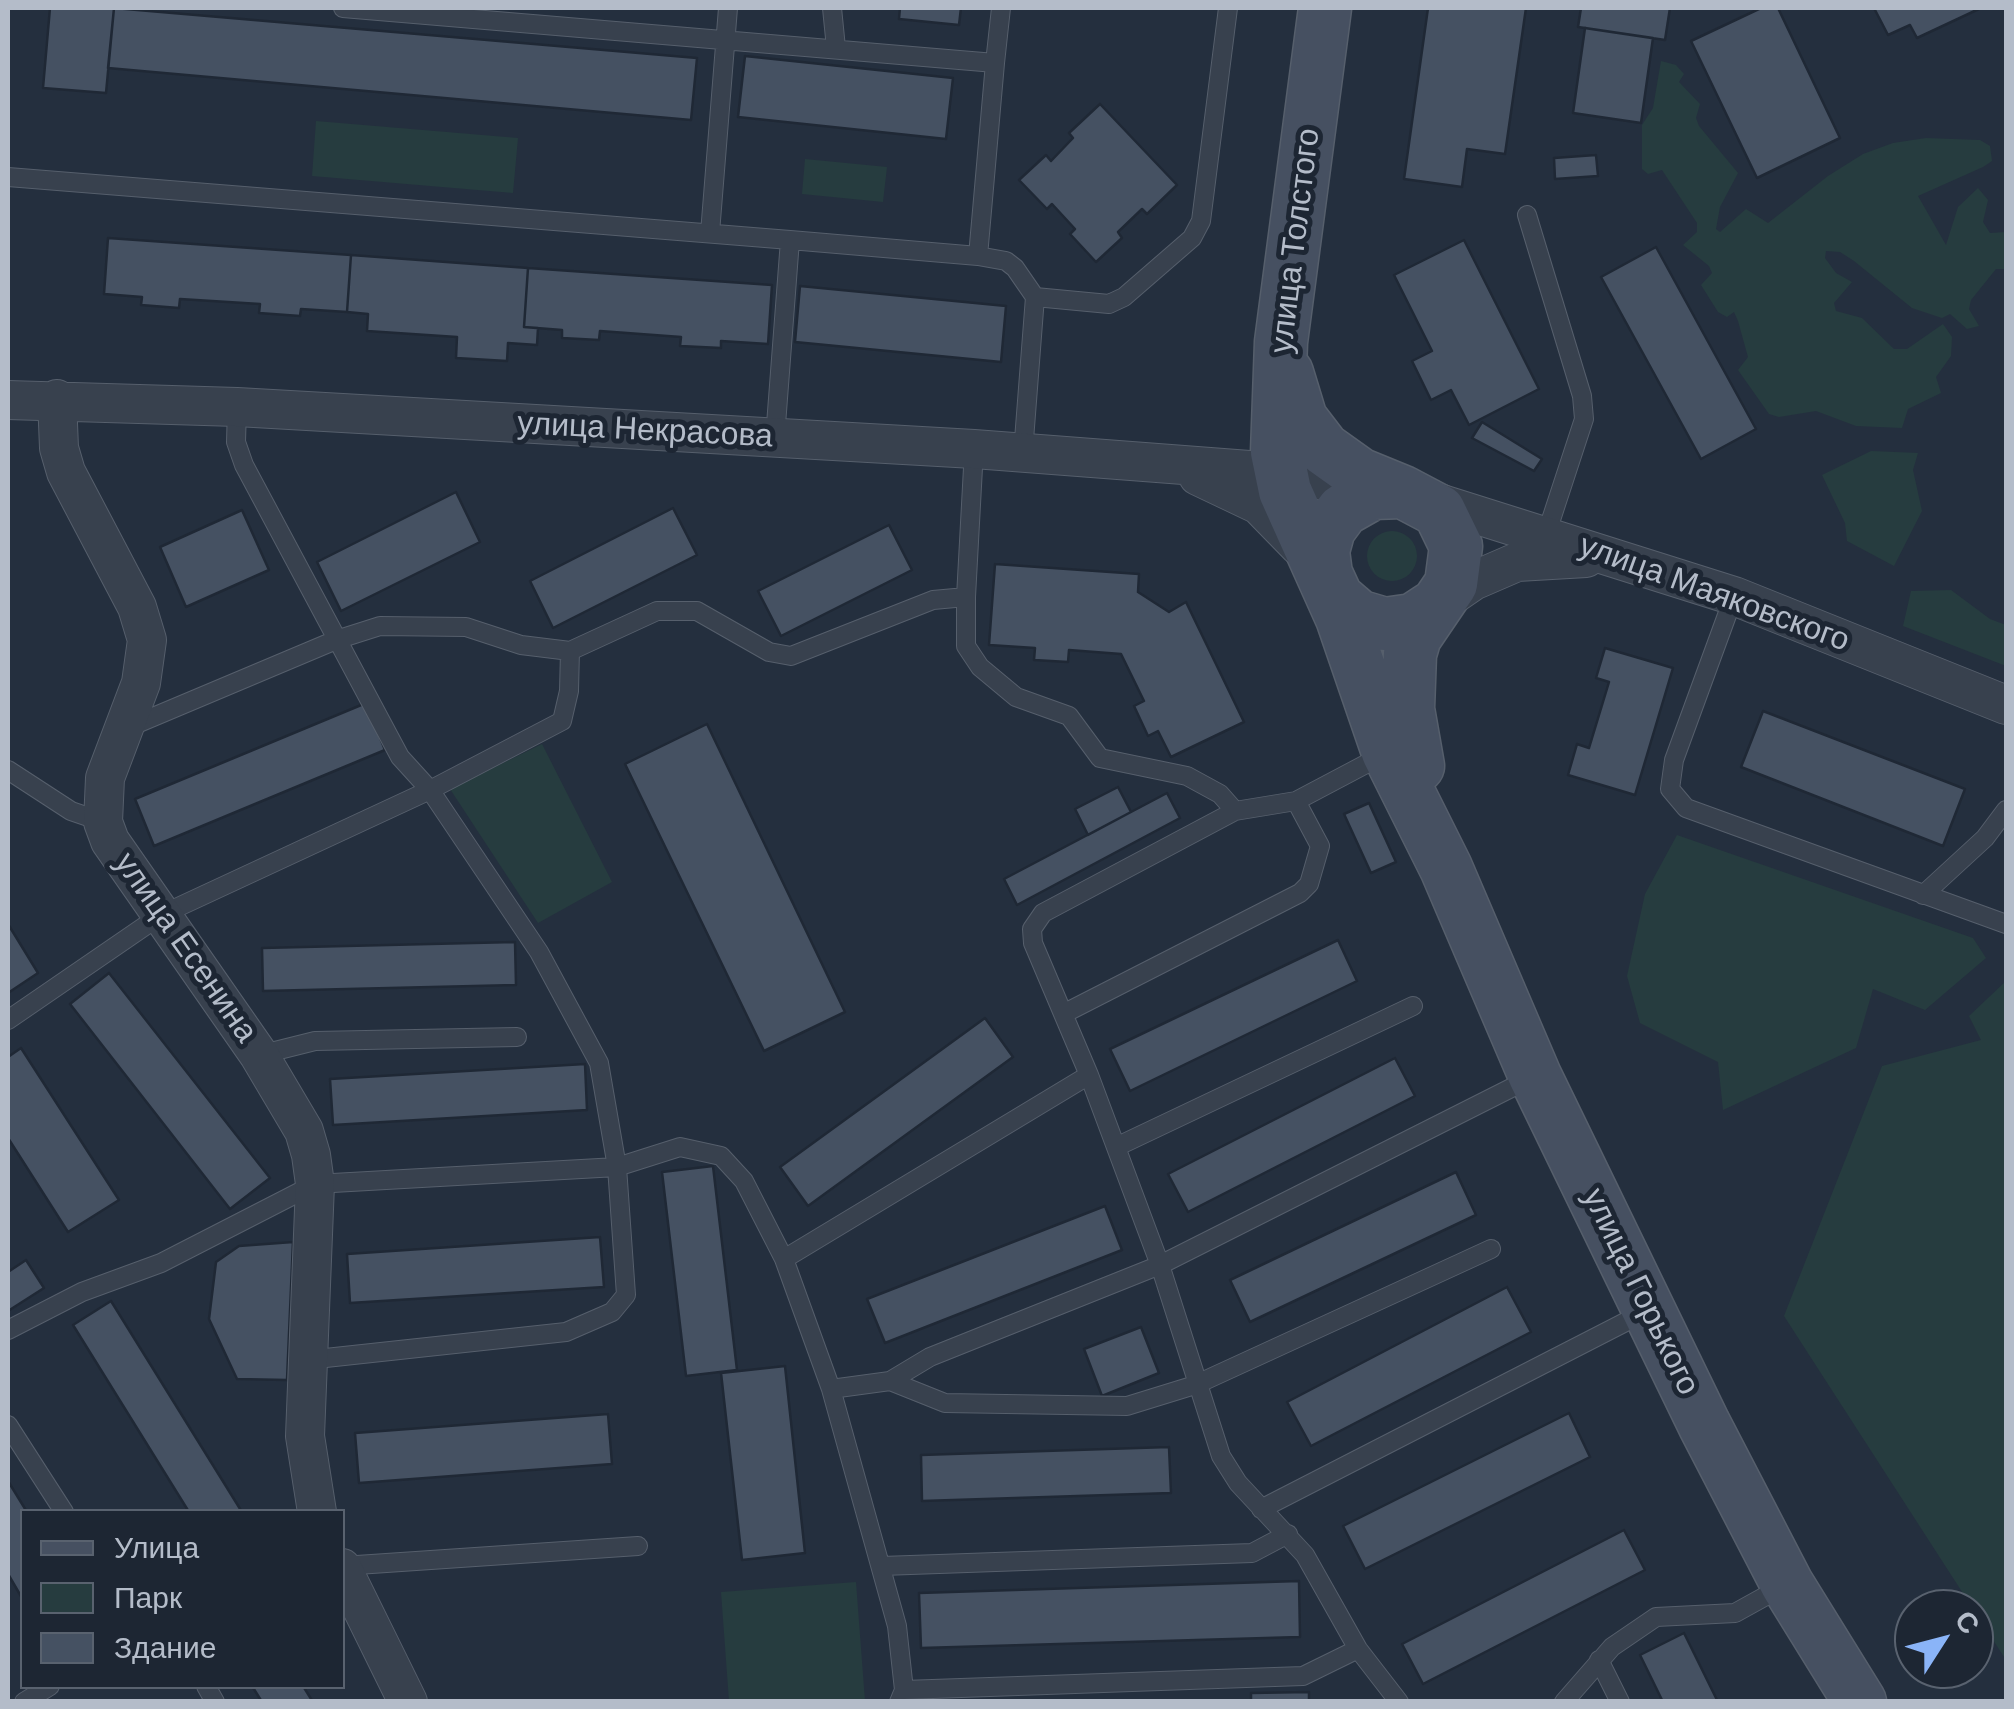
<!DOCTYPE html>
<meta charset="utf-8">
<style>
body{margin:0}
#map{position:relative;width:2014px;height:1709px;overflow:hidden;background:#242f3e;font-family:Arial,sans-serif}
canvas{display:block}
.frame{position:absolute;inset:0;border:10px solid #b4bcc9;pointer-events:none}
.legend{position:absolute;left:20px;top:1509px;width:325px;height:180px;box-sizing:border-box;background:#1d2633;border:2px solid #59626f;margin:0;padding:12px 18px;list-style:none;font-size:30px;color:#b4bcc9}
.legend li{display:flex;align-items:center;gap:20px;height:50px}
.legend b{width:50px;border:2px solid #59626f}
.north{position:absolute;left:1894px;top:1589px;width:100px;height:100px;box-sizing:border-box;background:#1d2633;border:2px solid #59626f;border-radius:50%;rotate:54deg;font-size:28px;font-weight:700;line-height:40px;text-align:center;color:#b4bcc9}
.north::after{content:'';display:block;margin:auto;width:35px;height:45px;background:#8ab4f8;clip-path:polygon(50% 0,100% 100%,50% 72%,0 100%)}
</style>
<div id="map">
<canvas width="2014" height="1709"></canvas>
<div class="frame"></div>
<ul class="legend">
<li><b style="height:12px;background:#465061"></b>Улица</li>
<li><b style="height:28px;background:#263c3f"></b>Парк</li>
<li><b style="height:28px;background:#455162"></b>Здание</li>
</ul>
<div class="north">С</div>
</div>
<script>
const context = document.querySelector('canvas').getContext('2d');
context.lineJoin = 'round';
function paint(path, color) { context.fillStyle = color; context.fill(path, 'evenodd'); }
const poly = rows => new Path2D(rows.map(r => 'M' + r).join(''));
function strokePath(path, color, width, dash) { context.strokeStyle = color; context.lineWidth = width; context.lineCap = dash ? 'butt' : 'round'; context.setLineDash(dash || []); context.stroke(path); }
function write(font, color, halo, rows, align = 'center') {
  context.font = font + ' Arial,sans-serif'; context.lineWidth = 10; context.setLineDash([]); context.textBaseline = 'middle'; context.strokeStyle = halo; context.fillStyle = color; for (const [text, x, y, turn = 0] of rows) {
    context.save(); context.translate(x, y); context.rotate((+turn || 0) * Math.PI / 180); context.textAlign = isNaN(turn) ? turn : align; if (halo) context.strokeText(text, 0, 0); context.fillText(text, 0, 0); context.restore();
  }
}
paint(poly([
 [1661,61,1676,65,1684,74,1679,82,1700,104,1696,118,1699,126,1738,173,1720,207,1716,229,1720,232,1746,209,1768,223,1828,176,1863,154,1893,143,1926,138,1980,140,1990,146,1992,161,1983,167,1918,196,1946,245,1958,207,1978,188,1988,200,1983,222,1990,233,2006,232,2006,269,1996,269,1971,300,1969,309,1979,326,1967,329,1950,314,1942,318,1912,308,1854,261,1840,252,1826,251,1825,258,1836,273,1852,282,1834,303,1836,311,1862,318,1894,349,1907,349,1943,324,1952,337,1951,356,1936,377,1941,393,1908,409,1902,428,1856,426,1816,411,1779,417,1769,414,1738,370,1748,357,1738,321,1734,312,1727,317,1718,312,1701,285,1712,273,1709,266,1683,245,1697,232,1697,223,1662,170,1648,174,1642,169,1642,125,1653,108],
 [316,121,518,138,513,193,312,176],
 [805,159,887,167,883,202,802,194],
 [1871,451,1918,453,1913,470,1922,511,1894,566,1847,541,1845,523,1822,475],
 '1367 556a25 25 0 1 1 50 0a25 25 0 1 1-50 0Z',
 [1951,590,1990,619,2006,625,2006,666,1903,626,1911,591],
 [542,744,612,882,538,923,450,789],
 [1677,835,1973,938,1986,958,1925,1010,1873,989,1856,1048,1723,1110,1718,1062,1640,1023,1627,976,1645,894],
 [2006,981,2006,1660,1784,1316,1882,1066,1981,1040,1969,1016],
 [856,1582,865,1701,729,1701,721,1592]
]), '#263c3f');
const building = poly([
 [50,8,114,8,106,93,43,88,50,8],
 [114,8,697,58,691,120,108,68,114,8],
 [900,8,961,8,959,25,899,19,900,8],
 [1428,8,1526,8,1505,154,1467,149,1462,187,1404,179,1428,8],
 [1581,8,1670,8,1665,40,1578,27,1581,8],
 [1761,8,1778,8,1840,138,1757,178,1691,41,1761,8],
 [1874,8,1981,8,1917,38,1910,25,1888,35,1874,8],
 [1585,28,1653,38,1641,123,1573,113,1585,28],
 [745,56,953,78,946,139,738,117,745,56],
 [1100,104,1177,185,1147,214,1142,209,1118,232,1122,238,1096,262,1070,234,1075,229,1052,204,1047,209,1019,180,1046,155,1051,161,1073,138,1069,133,1100,104],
 [1596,155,1598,176,1555,179,1554,158,1596,155],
 [108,238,351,255,347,312,301,309,300,316,259,313,260,304,180,299,179,308,141,305,142,297,104,294,108,238],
 [1464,240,1539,389,1469,425,1451,390,1431,400,1412,361,1432,351,1394,275,1464,240],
 [1656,247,1756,429,1701,459,1601,277,1656,247],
 [351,255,528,268,524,327,538,328,537,345,508,343,507,361,456,358,457,337,367,331,368,314,347,312,351,255],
 [528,268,772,285,768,344,721,341,721,348,680,346,681,337,600,331,599,340,562,338,562,330,524,327,528,268],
 [800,286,1006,306,1001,362,795,342,800,286],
 [1482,422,1542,459,1534,471,1472,438,1482,422],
 [456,492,480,542,341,611,317,562,456,492],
 [673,508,697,555,553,628,530,581,673,508],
 [242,510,269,570,186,607,160,547,242,510],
 [889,525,912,570,781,636,758,591,889,525],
 [995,564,1139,574,1138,592,1169,612,1186,602,1244,722,1171,757,1158,731,1148,736,1134,706,1144,701,1121,654,1069,650,1068,662,1034,660,1035,648,989,645,995,564],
 [1605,648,1673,668,1635,795,1568,775,1577,744,1589,748,1609,682,1596,678,1605,648],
 [366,703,385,750,154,846,135,799,366,703],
 [1763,711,1965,789,1943,846,1741,767,1763,711],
 [707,724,845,1012,764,1051,625,764,707,724],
 [1118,787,1131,812,1088,835,1075,809,1118,787],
 [1167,793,1180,818,1017,905,1004,879,1167,793],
 [1369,803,1396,862,1371,873,1344,814,1369,803],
 [8,924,38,973,8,993,8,924],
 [1338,940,1357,981,1130,1091,1110,1049,1338,940],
 [515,942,516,985,263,991,262,948,515,942],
 [109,973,270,1178,230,1209,70,1004,109,973],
 [985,1018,1013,1057,808,1206,780,1167,985,1018],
 [21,1048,119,1200,68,1232,8,1138,8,1057,21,1048],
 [1395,1058,1415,1096,1188,1212,1168,1174,1395,1058],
 [585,1064,587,1110,333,1125,330,1079,585,1064],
 [713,1166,737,1370,686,1376,662,1172,713,1166],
 [1456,1172,1476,1215,1250,1322,1230,1280,1456,1172],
 [1105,1206,1122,1250,885,1343,867,1299,1105,1206],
 [600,1237,604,1287,350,1303,347,1254,600,1237],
 [293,1242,287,1380,237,1379,209,1319,216,1262,239,1246,293,1242],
 [26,1260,44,1288,8,1311,8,1272,26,1260],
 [1507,1287,1531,1332,1311,1446,1287,1402,1507,1287],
 [111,1301,242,1512,189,1512,73,1325,111,1301],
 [1141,1327,1159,1373,1102,1396,1084,1349,1141,1327],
 [785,1366,805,1553,742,1560,721,1373,785,1366],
 [1569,1413,1590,1457,1365,1569,1343,1526,1569,1413],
 [608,1414,612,1464,359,1483,355,1433,608,1414],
 [1169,1447,1171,1493,922,1501,921,1455,1169,1447],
 [8,1481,27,1512,22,1512,22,1598,8,1574,8,1481],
 [1624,1530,1645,1570,1423,1684,1402,1644,1624,1530],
 [1299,1581,1300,1637,921,1648,919,1593,1299,1581],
 [1684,1633,1718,1702,1663,1702,1640,1655,1684,1633],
 [252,1686,303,1686,313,1702,262,1702,252,1686],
 [1309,1692,1309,1702,1251,1702,1251,1693,1309,1692]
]);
paint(building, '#455162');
strokePath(building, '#1f2835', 2.5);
const lane = poly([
 [343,8,995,63,978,256],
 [832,8,836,48],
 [995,63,1001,8],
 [8,177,790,240,775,438],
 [1527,215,1582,396,1584,419,1546,535],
 [710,233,728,8],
 [790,240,978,256,1006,261,1015,268,1035,297,1023,453],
 [1035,297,1109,304,1124,297,1192,238,1201,221,1228,8],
 [1734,596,1674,760,1670,789,1686,808,2006,924],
 [966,597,966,646,980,667,1016,697,1069,716,1100,758,1187,776,1220,794,1235,811],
 [127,728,336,640,380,626,466,627,521,645,570,651],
 [1383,755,1296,801,1235,811,1043,913,1032,929,1033,943,1089,1075,1160,1265,1221,1456,1238,1483,1305,1555,1358,1649,1399,1702],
 [8,770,71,811,103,822],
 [1923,895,1985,838,2006,810],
 [1063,1014,1300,893,1309,884,1320,846,1296,801],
 [8,1020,161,915,430,790,400,757,244,465,236,442,237,407],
 [259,1055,315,1041,517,1037],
 [1116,1147,1413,1006],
 [784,1259,1089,1075],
 [8,1330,82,1292,161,1263,315,1184,617,1167,680,1147,721,1156,744,1181,784,1259,831,1389,897,1626,904,1690,899,1702],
 [307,1360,566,1332,612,1312,626,1295,617,1167,599,1063,539,952,430,790,562,721,569,691,570,651,657,611,697,611,769,652,791,656,933,600,966,597,974,449],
 [890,1381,945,1403,1127,1406,1195,1385,1491,1249],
 [831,1389,890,1381,930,1357,1160,1265,1531,1078],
 [8,1425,64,1512],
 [1261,1509,1643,1313],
 [342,1566,638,1546],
 [882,1566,1252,1553,1288,1534],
 [1599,1660,1620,1702],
 [206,1686,215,1702],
 [904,1690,1303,1676,1358,1649],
 [24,1702,50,1686],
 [1564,1702,1612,1647,1656,1617,1735,1613,1782,1587]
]);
const street = poly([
 [57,399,59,448,66,472,137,607,147,640,141,683,105,778,103,822,110,841,259,1055,304,1131,311,1155,315,1184,305,1436,317,1512],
 [8,400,237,407,974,449,1249,470,1372,488],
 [1198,476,1259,505,1299,546],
 [1420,497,1734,596,2006,705],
 [1438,605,1473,581,1517,562,1586,558],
 [342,1568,408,1702]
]);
const secondary = poly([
 [1325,8,1281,342,1277,452,1285,491,1342,618,1388,752,1446,868,1535,1076,1704,1424,1787,1584,1860,1702],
 [1287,373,1301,419,1324,449,1359,474,1403,492],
 [1418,766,1408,709,1410,654,1415,637,1451,584,1456,546,1439,511,1403,492,1373,493,1343,510,1329,529,1323,551,1326,574,1337,598,1358,616,1385,624,1413,620,1436,605]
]);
strokePath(lane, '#565f6c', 20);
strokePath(street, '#565f6c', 40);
strokePath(secondary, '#565f6c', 55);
strokePath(lane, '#38414e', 18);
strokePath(street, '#38414e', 38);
strokePath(secondary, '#465061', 52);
write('32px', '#b4bcc9', '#1d2633', [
 ["улица Толстого",1296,241,-83],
 ["улица Некрасова",645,431,3],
 ["улица Маяковского",1714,594,20],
 ["улица Есенина",185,948,55],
 ["улица Горького",1640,1292,64]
]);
</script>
